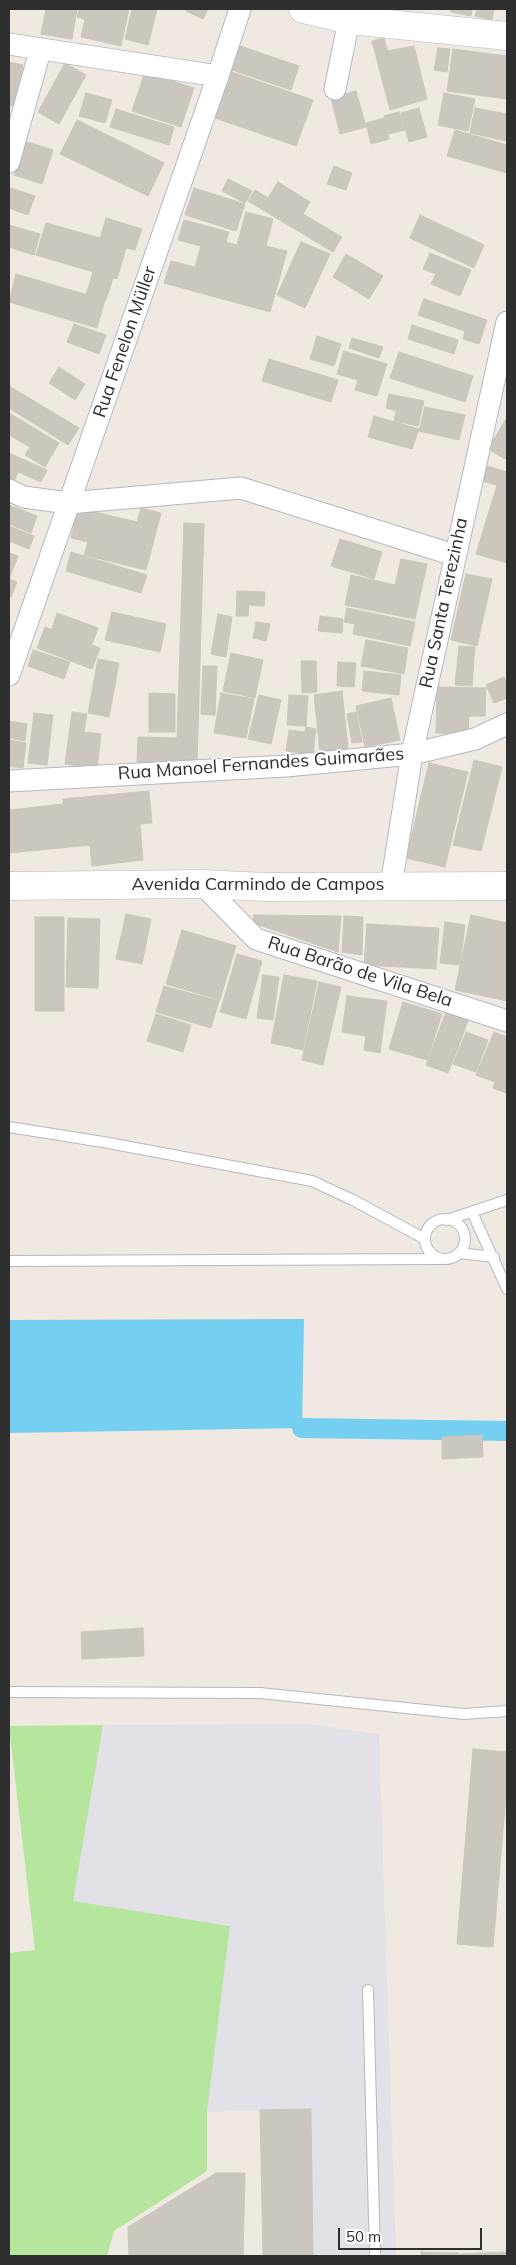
<!DOCTYPE html>
<meta charset="utf-8">
<style>
body{margin:0}
#map{position:relative;width:516px;height:2265px;overflow:hidden;background:#efe9e1;font-family:Mulish,sans-serif}
canvas{display:block}
.frame{position:absolute;inset:0;border:10px solid #2e2e2e;pointer-events:none}
.scale{position:absolute;left:338px;top:2228px;width:144px;height:22px;box-sizing:border-box;border:2px solid #2e2e2e;border-top:0;padding-left:6px;font-size:15px;line-height:18px;white-space:nowrap;color:#2e2e2e;-webkit-text-stroke:4px #fff;paint-order:stroke}
</style>
<div id="map">
<canvas width="516" height="2265"></canvas>
<div class="frame"></div>
<div class="scale">50 m</div>
</div>
<script>
const context = document.querySelector('canvas').getContext('2d');
context.lineJoin = 'round';
function paint(path, color) { context.fillStyle = color; context.fill(path, 'evenodd'); }
const poly = rows => new Path2D(rows.map(r => 'M' + r).join(''));
function strokePath(path, color, width, dash) { context.strokeStyle = color; context.lineWidth = width; context.lineCap = dash ? 'butt' : 'round'; context.setLineDash(dash || []); context.stroke(path); }
function write(font, color, halo, rows, align = 'center') {
  context.font = font + ' Mulish,sans-serif'; context.lineWidth = 4; context.setLineDash([]); context.textBaseline = 'middle'; context.strokeStyle = halo; context.fillStyle = color; for (const [text, x, y, turn = 0] of rows) {
    context.save(); context.translate(x, y); context.rotate((+turn || 0) * Math.PI / 180); context.textAlign = isNaN(turn) ? turn : align; if (halo) context.strokeText(text, 0, 0); context.fillText(text, 0, 0); context.restore();
  }
}
paint(poly([
 [308,1724,379,1734,396,2256,313,2256,311,2109,207,2112,230,1926,72,1902,103,1725]
]), '#e3e1e8');
paint(poly([
 [103,1725,73,1901,230,1926,207,2112,207,2171,114,2231,107,2256,9,2256,9,1953,35,1950,9,1726]
]), '#b6e59e');
paint(poly([
 [304,1319,302,1428,9,1433,9,1320]
]), '#75cff0');
strokePath(poly([
 [302,1428,507,1431]
]), '#75cff0', 20);
const building = poly([
 [46,9,77,9,72,39,41,34,46,9],
 [79,9,129,9,121,46,81,37,85,19,77,17,79,9],
 [132,9,157,9,148,45,125,39,132,9],
 [187,9,208,9,203,19,186,11,187,9],
 [451,9,472,9,471,16,451,12,451,9],
 [477,9,494,9,492,20,475,16,477,9],
 [384,38,403,106,390,110,372,41,384,38],
 [240,46,299,66,291,90,232,70,240,46],
 [414,46,427,99,403,106,387,51,414,46],
 [438,48,450,49,447,72,434,70,438,48],
 [453,49,507,56,507,99,447,91,453,49],
 [9,62,23,65,14,106,9,105,9,62],
 [65,63,86,75,59,124,38,112,65,63],
 [145,72,194,88,181,127,132,111,145,72],
 [232,72,313,100,296,146,215,118,232,72],
 [356,91,366,127,340,134,331,98,356,91],
 [86,93,112,100,105,123,79,116,86,93],
 [444,93,475,99,468,131,438,125,444,93],
 [419,108,427,137,409,142,401,113,419,108],
 [475,108,507,114,507,141,470,133,475,108],
 [116,109,174,127,169,145,110,127,116,109],
 [399,112,405,130,389,134,384,116,399,112],
 [384,118,389,139,371,144,366,123,384,118],
 [77,120,164,163,148,196,60,154,77,120],
 [455,130,507,145,507,173,447,156,455,130],
 [24,141,53,150,42,184,14,175,24,141],
 [334,166,352,173,346,190,327,184,334,166],
 [228,179,252,191,245,203,222,191,228,179],
 [278,182,310,202,303,214,342,237,333,252,248,201,255,190,268,198,278,182],
 [11,188,35,196,28,215,9,208,11,188],
 [194,188,245,204,236,231,185,215,194,188],
 [246,212,273,219,266,246,287,251,270,312,164,283,171,261,195,267,201,246,178,240,184,220,229,232,226,242,237,245,246,212],
 [420,215,484,245,474,268,410,238,420,215],
 [106,218,142,229,135,250,126,248,117,279,36,255,46,223,100,238,106,218],
 [9,225,40,234,34,255,9,247,9,225],
 [301,242,330,254,305,308,277,295,301,242],
 [430,253,471,270,460,296,431,284,436,274,423,269,430,253],
 [346,254,383,276,369,299,333,277,346,254],
 [93,272,113,278,106,300,86,295,93,272],
 [16,274,105,300,97,328,9,302,16,274],
 [424,299,487,320,479,344,463,339,465,331,418,315,424,299],
 [74,324,106,335,99,354,67,342,74,324],
 [412,325,458,340,454,354,408,339,412,325],
 [317,336,341,344,334,366,310,359,317,336],
 [352,338,383,347,379,358,349,348,352,338],
 [344,351,387,364,377,396,355,390,358,380,337,374,344,351],
 [399,352,473,376,465,402,390,378,399,352],
 [269,359,338,380,331,402,262,381,269,359],
 [59,367,85,384,75,400,49,383,59,367],
 [9,386,79,428,68,445,9,408,9,386],
 [389,394,424,401,418,426,394,421,396,411,386,408,389,394],
 [425,407,465,415,459,440,419,431,425,407],
 [9,413,59,443,45,467,25,455,30,447,9,435,9,413],
 [374,416,419,429,412,449,368,437,374,416],
 [506,419,507,420,507,460,488,449,506,419],
 [9,453,47,470,41,482,18,472,14,481,9,479,9,453],
 [484,465,507,472,507,563,476,554,497,485,479,480,484,465],
 [9,505,37,516,31,533,9,524,9,505],
 [78,508,137,522,141,508,161,513,146,570,84,555,88,542,71,538,78,508],
 [184,523,204,524,197,765,137,763,138,737,177,738,184,523],
 [9,526,34,536,29,549,9,541,9,526],
 [340,539,382,552,374,579,331,566,340,539],
 [71,552,147,575,141,593,66,571,71,552],
 [9,553,18,556,10,577,9,576,9,553],
 [401,559,427,564,415,619,345,605,351,575,395,585,401,559],
 [466,574,492,579,477,646,451,640,466,574],
 [9,579,17,582,11,597,9,596,9,579],
 [237,591,265,592,264,606,249,605,248,616,236,616,237,591],
 [347,608,415,622,410,646,353,634,355,624,344,622,347,608],
 [112,612,166,624,160,652,105,640,112,612],
 [57,613,98,628,92,644,52,629,57,613],
 [218,614,232,617,226,657,211,654,218,614],
 [320,616,343,619,342,633,318,631,320,616],
 [256,622,270,624,266,641,253,638,256,622],
 [45,627,100,648,92,669,37,648,45,627],
 [366,640,408,648,404,674,361,666,366,640],
 [459,646,475,647,472,686,455,685,459,646],
 [33,650,70,662,64,679,28,666,33,650],
 [231,653,263,660,255,698,223,691,231,653],
 [98,659,119,663,109,717,88,713,98,659],
 [301,661,316,661,317,692,302,693,301,661],
 [338,662,356,663,354,687,337,686,338,662],
 [203,666,217,666,215,715,201,714,203,666],
 [364,671,401,675,399,695,362,691,364,671],
 [504,677,507,685,507,698,494,703,486,685,504,677],
 [437,687,486,688,485,716,469,716,468,734,436,733,437,687],
 [342,691,348,748,320,752,314,695,342,691],
 [149,693,175,694,175,732,149,732,149,693],
 [221,693,254,699,246,738,214,733,221,693],
 [259,695,281,700,271,744,248,739,259,695],
 [289,695,308,696,306,726,287,725,289,695],
 [391,698,400,740,365,747,356,706,391,698],
 [72,712,87,714,84,732,101,734,97,768,65,764,72,712],
 [356,712,362,742,352,743,347,714,356,712],
 [34,713,53,715,47,765,28,763,34,713],
 [9,721,27,724,25,741,9,738,9,721],
 [306,727,316,729,313,754,286,751,289,730,305,732,306,727],
 [9,740,26,743,23,768,9,766,9,740],
 [474,760,502,767,481,851,453,845,474,760],
 [429,763,468,772,445,867,406,858,429,763],
 [149,791,152,823,140,824,143,860,92,866,90,845,9,853,9,810,63,804,63,799,149,791],
 [126,914,151,919,142,964,116,959,126,914],
 [254,915,341,916,338,952,253,923,254,915],
 [471,915,507,923,507,1001,455,990,471,915],
 [344,916,363,917,362,955,342,952,344,916],
 [35,917,64,917,64,1011,35,1011,35,917],
 [68,918,100,919,98,988,66,987,68,918],
 [445,922,465,925,460,965,440,963,445,922],
 [367,924,439,928,436,969,364,965,367,924],
 [182,930,236,946,220,1000,166,984,182,930],
 [237,954,262,961,246,1019,220,1012,237,954],
 [263,975,279,977,273,1020,257,1018,263,975],
 [284,975,317,981,303,1050,271,1043,284,975],
 [319,982,341,987,323,1065,302,1060,319,982],
 [164,986,219,1001,211,1028,156,1012,164,986],
 [347,996,387,1001,380,1053,364,1050,366,1036,342,1032,347,996],
 [403,1002,442,1014,427,1060,389,1049,403,1002],
 [446,1012,468,1021,448,1073,426,1065,446,1012],
 [156,1014,191,1025,183,1052,147,1041,156,1014],
 [466,1032,488,1040,476,1072,453,1064,466,1032],
 [494,1032,507,1037,506,1093,493,1088,495,1082,476,1075,494,1032],
 [482,1435,483,1457,442,1459,442,1437,482,1435],
 [143,1628,144,1656,82,1659,81,1632,143,1628],
 [473,1749,507,1752,507,1784,493,1947,457,1944,473,1749],
 [311,2109,313,2256,263,2256,260,2110,311,2109],
 [216,2173,245,2173,243,2256,129,2256,128,2227,216,2173],
 [421,2252,459,2253,459,2256,421,2256,421,2252],
 [507,2252,507,2256,461,2256,460,2254,507,2252]
]);
paint(building, '#cbc7bf');
strokePath(building, '#cbc5ba', 1);
const lane = poly([
 [9,1127,103,1142,312,1181,353,1200,425,1239],
 [472,1212,507,1289],
 '425 1239a20 20 0 1 1 40 0a20 20 0 1 1-40 0Z',
 [447,1220,507,1200],
 [459,1253,494,1257],
 [9,1261,441,1259],
 [9,1692,260,1693,464,1714,507,1711],
 [368,1990,375,2256]
]);
const street = poly([
 [9,44,218,76],
 [335,89,349,20],
 [9,162,40,51],
 [9,490,24,497,68,503,241,488,454,555],
 [9,675,218,76,240,9],
 [9,781,286,766,412,754,475,739,507,724],
 [202,884,256,939,507,1021],
 [391,886,412,754,507,322]
]);
const secondary = poly([
 [303,9,349,20,507,36],
 [9,886,202,884,265,887,507,886]
]);
strokePath(lane, '#b4b7c1', 12);
strokePath(street, '#b4b7c1', 23);
strokePath(secondary, '#b4b7c1', 29);
strokePath(lane, '#fff', 10);
strokePath(street, '#fff', 21);
strokePath(secondary, '#fff', 28);
write('18px', '#2e2e2e', '#fff', [
 ["Rua Fenelon Müller",125,342,-71],
 ["Rua Santa Terezinha",444,603,-78],
 ["Rua Manoel Fernandes Guimarães",261,764,-4],
 ["Avenida Carmindo de Campos",258,885],
 ["Rua Barão de Vila Bela",360,972,18]
]);
</script>
